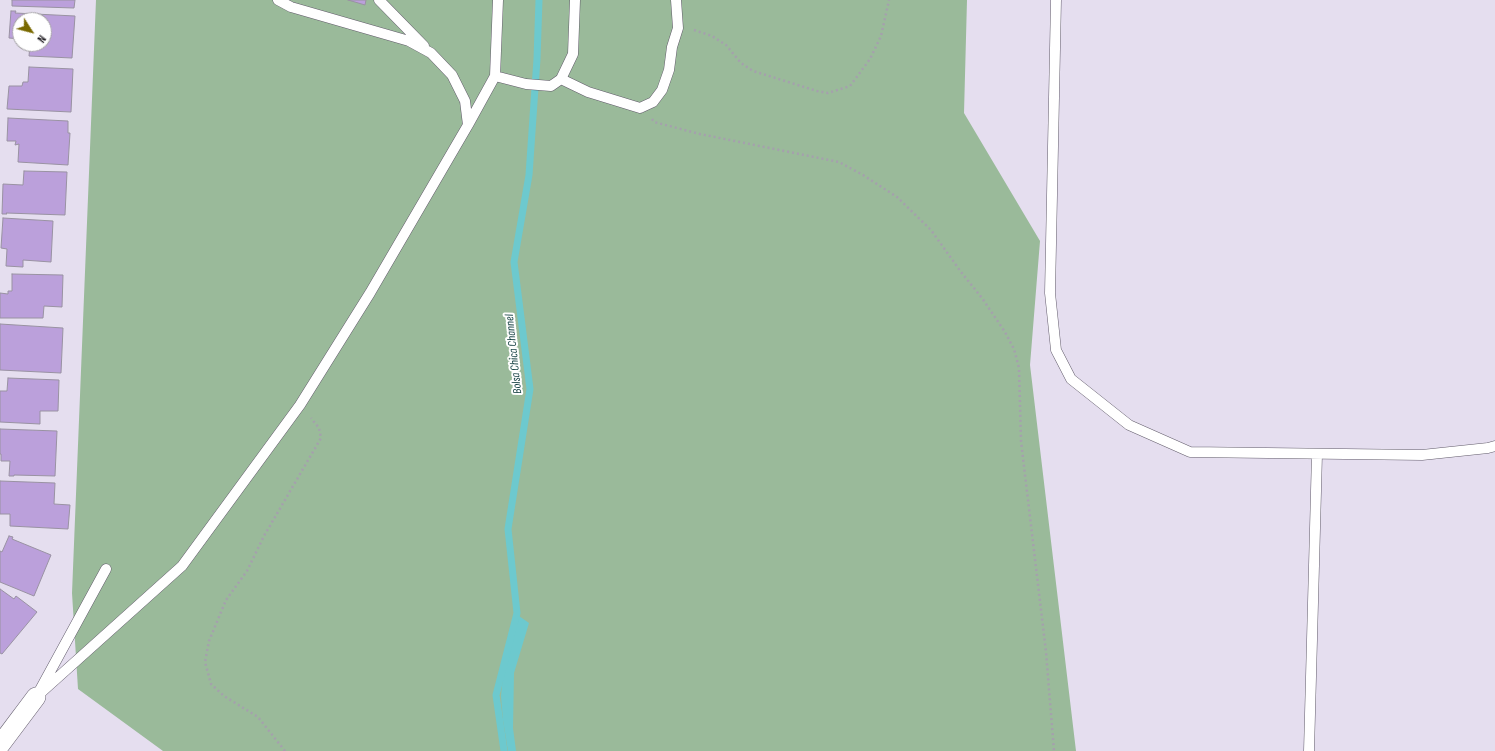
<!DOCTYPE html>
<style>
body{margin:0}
#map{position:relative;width:1495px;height:751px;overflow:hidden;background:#e5deef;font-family:"Sofia Sans Condensed",sans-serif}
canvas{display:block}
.north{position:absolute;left:12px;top:12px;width:40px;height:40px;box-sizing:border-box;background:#fff;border:1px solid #a3a1a4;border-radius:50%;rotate:126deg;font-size:11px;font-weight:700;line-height:16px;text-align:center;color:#18151b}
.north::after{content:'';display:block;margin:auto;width:14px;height:18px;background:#796900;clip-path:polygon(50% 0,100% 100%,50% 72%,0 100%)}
</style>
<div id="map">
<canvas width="1495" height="751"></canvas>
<div class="north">N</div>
</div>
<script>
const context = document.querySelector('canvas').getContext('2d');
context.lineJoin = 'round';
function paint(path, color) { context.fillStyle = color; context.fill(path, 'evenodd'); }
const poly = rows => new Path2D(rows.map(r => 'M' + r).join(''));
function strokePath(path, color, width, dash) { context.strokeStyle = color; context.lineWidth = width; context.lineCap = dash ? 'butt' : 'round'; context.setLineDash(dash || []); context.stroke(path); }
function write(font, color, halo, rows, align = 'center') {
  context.font = font + ' "Sofia Sans Condensed",sans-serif'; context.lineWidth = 4; context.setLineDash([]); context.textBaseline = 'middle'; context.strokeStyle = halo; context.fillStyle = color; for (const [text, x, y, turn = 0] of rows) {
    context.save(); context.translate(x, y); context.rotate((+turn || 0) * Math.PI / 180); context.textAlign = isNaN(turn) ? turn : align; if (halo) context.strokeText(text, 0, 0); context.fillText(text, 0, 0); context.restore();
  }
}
paint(poly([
 [96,0,967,0,964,113,1040,241,1030,365,1076,751,163,751,78,689,72,593]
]), '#9aba9a');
paint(poly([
 [519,616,529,623,514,673,513,728,516,751,508,751,503,720,501,696,503,675]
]), '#6dc9ce');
strokePath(poly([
 [504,751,496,695,517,613,508,529,530,389,514,262,529,175,537,59,539,0]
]), '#6dc9ce', 7);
const building = poly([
 [12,0,75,0,74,8,12,6,12,0],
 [348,0,366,0,365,5,348,0],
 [11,11,16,11,15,13,75,16,72,58,29,56,30,45,27,44,44,44,44,20,20,20,20,39,9,38,11,11],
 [29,67,73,69,71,112,7,109,9,86,22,86,23,82,28,82,29,67],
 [8,118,68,121,68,133,70,133,68,165,18,162,19,144,15,145,16,141,7,141,8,118],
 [24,171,67,172,65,215,6,213,7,214,2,214,3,184,23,185,24,171],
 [3,218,53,221,51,262,23,260,23,267,6,266,7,249,1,248,3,218],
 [12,274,63,275,62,307,44,306,43,318,0,318,0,293,8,294,8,291,12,291,12,274],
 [0,324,63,328,61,373,0,370,0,324],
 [8,378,59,380,58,411,40,411,40,424,0,422,0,391,7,391,8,378],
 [0,429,57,431,55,476,14,475,14,476,9,476,10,461,1,461,1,454,0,454,0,429],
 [0,481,55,483,54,504,70,505,68,529,10,526,10,514,0,514,0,481],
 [9,536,13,537,12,539,51,555,34,596,0,582,0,551,2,552,9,536],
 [0,589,14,599,16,596,37,612,2,654,0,653,0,589]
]);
paint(building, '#bba0db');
strokePath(building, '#9992a2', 1);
const service = poly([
 [278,0,291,7,409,41,431,53,452,75,465,101,468,125],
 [379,0,424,46],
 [1056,0,1050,293,1056,350,1071,379,1129,425,1190,452,1422,455,1488,448,1495,446],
 [495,76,526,84,551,86,561,79,573,54,575,0],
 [561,79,588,92,640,108,653,102,662,90,669,70,672,47,678,28,676,0],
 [40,690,106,569],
 [36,697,182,566,300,405,370,293,468,125,495,76,498,0],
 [1309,751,1317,454]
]);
const minor = poly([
 [0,745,36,697]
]);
strokePath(service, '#625c6b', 11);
strokePath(minor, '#625c6b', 20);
strokePath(poly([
 [694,30,712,36,726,45,741,63,753,71,817,91,828,93,850,86,870,59,881,36,889,0],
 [652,119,654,122,700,134,839,162,863,175,897,197,931,230,961,272,982,298,1005,332,1014,349,1019,368,1021,441,1046,652,1054,751],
 [285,751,258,717,224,696,211,684,205,662,209,641,226,600,247,571,264,536,321,438,319,428,311,418]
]), '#a5a0ad', 2.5, [2, 3]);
strokePath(service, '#fff', 10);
strokePath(minor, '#fff', 19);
write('italic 12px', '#0e3b3d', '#fff', [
 ["Bolsa Chica Channel",514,354,-96]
]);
</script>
